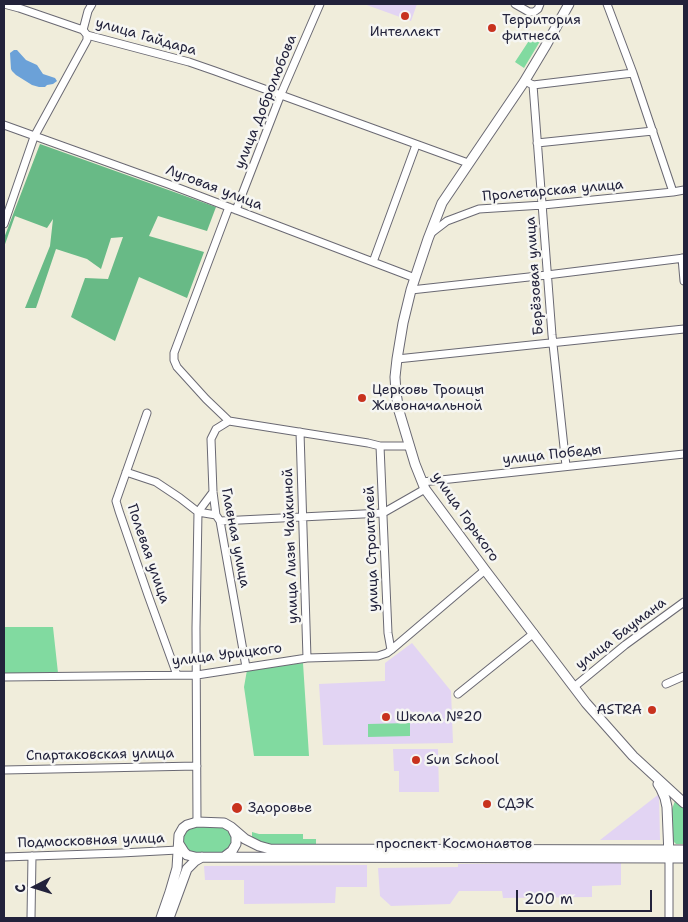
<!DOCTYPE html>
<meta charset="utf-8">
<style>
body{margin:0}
#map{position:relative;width:688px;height:922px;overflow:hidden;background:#f0eddb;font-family:"Shantell Sans",sans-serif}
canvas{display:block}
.frame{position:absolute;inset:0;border:5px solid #22223b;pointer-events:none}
.north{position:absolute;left:10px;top:862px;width:50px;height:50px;-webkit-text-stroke:4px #f6f6f2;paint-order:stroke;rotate:265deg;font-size:14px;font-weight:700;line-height:20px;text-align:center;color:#22223b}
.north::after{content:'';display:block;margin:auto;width:18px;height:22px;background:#22223b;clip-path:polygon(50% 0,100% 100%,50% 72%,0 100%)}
.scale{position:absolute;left:516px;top:890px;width:136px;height:22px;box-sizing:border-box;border:2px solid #22223b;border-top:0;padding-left:6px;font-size:15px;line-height:18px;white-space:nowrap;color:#22223b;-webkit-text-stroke:4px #f6f6f2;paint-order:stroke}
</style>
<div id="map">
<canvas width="688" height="922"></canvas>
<div class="frame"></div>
<div class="north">С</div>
<div class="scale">200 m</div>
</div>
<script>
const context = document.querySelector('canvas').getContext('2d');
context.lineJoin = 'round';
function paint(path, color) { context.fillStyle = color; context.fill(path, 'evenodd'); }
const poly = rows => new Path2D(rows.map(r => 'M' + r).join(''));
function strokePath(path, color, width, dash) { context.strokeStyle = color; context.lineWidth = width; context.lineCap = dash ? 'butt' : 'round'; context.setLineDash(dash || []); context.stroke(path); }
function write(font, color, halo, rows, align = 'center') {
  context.font = font + ' "Shantell Sans",sans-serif'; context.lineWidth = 5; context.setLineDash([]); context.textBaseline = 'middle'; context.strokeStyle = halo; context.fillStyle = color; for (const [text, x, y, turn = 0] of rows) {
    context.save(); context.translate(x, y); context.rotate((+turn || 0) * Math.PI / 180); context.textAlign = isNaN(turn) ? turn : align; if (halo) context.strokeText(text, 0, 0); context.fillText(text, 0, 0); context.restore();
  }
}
paint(poly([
 [364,4,417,4,411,21],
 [412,643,451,691,453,743,323,745,319,684,385,681,385,663],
 [393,749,438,749,439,792,399,792,399,771,394,771],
 [659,794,660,840,600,840],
 [621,862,621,885,592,886,592,897,503,898,502,891,459,891,450,904,391,906,380,896,378,868,458,867,458,864],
 [367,865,367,887,336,887,335,903,244,904,244,880,205,880,204,866]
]), '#e2d4f3');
paint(poly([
 [534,33,542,38,524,68,515,62],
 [4,627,53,627,58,673,4,673],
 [303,663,309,756,254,756,244,687,247,670],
 [410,723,410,736,368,737,368,724],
 [675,801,684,808,684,844,676,844,672,840,671,824,672,809],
 [193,827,221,827,228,830,230,832,233,840,230,847,225,852,220,853,194,853,186,850,182,840,184,833],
 [252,832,259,834,303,834,303,839,316,839,316,845,270,845,261,843,252,838]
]), '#81daa0');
paint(poly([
 [40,144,216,207,207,231,158,216,149,236,204,252,187,298,139,277,115,341,71,317,85,278,108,279,123,237,111,238,101,269,87,259,56,249,36,308,25,308,50,246,53,219,47,228,15,216,4,247,4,238]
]), '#68ba86');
paint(poly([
 [14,50,17,50,26,60,37,65,43,74,55,78,57,81,53,84,47,85,45,87,39,87,32,85,16,75,12,71,11,69,10,53]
]), '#6ba1d8');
const minor = poly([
 [4,4,19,8,83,30,87,35,189,62,215,71,468,163],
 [515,4,529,12,534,12,538,9,540,4],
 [607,4,633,73,673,192],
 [83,30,88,11,92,4],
 [529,83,533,85,633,73],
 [533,85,552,335,566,466],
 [4,125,168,184,415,278],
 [537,143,653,131],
 [229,207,174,353,174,360,177,367,206,399,229,421,368,443,380,446,410,446],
 [236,210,281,94,320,4],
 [4,224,34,137,87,40,87,35],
 [430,234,447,221,479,209,543,205,673,192,684,190],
 [682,258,684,281],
 [373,262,416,145],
 [411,290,547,275,684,258],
 [397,359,684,329],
 [147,413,116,501,119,511,148,595,177,675],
 [229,421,216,429,211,439,213,492,216,515,220,521,246,667],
 [300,432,307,658],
 [380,446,388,633,391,650],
 [126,472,156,482,180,498,198,512,216,515],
 [422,482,684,454],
 [220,521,383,513,425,489],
 [4,677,197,675,307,658,378,656,387,653,391,650,485,570],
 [666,684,684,676],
 [574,687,625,645,684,602],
 [458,694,534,633],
 [4,770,197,766],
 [197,822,196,628,198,512,213,492],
 [4,857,121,853,178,850],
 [669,858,669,918],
 [31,918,32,856]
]);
const major = poly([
 [569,4,545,47,524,82,442,203,428,239,411,290,403,323,397,359,395,377,396,393,399,411,415,464,425,489,485,570,586,703,633,756,684,803],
 [658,784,661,789,665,798,667,807,669,856],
 [179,844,184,852,187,855,195,857,684,858],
 [224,857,232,851,236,844,236,836,233,830],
 [161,918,170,892,177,868,179,835,183,828,187,825,197,822,224,823,231,827,245,839,259,846,270,849,684,850],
 [169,918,187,869,195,861,202,857]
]);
strokePath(minor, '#6a6973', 9);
strokePath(major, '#6a6973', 11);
strokePath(minor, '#fff', 7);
strokePath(major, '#fff', 9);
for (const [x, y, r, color] of [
 [405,16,5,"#c8321e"],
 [492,28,5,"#c8321e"],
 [362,398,5,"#c8321e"],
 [652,710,5,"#c8321e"],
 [386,717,5,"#c8321e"],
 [416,760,5,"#c8321e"],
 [487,804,5,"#c8321e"],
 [237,808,6,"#c8321e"]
]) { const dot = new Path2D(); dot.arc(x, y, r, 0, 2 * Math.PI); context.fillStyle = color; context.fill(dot); strokePath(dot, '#f6f6f2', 2); }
write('14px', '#22223b', '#f6f6f2', [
 ["Территория",502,20],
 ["фитнеса",502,36],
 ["Интеллект",405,32,"center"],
 ["Церковь Троицы",372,390],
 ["Живоначальной",372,406],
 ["ASTRA",642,710,"right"],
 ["Школа №20",396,717],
 ["Sun School",426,760],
 ["СДЭК",497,804],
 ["Здоровье",248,808]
], 'left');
write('14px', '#22223b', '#f6f6f2', [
 ["улица Гайдара",146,37,16],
 ["улица Добролюбова",266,102,-68],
 ["Луговая улица",214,188,21],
 ["Пролетарская улица",553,191,-5],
 ["Берёзовая улица",535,276,-94],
 ["улица Победы",552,455,-6],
 ["улица Горького",465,517,55],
 ["Главная улица",235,538,79],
 ["улица Лизы Чайкиной",291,546,-92],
 ["улица Строителей",372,549,-92],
 ["Полевая улица",148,554,71],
 ["улица Баумана",621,634,-37],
 ["улица Урицкого",227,655,-7],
 ["Спартаковская улица",100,755,-1],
 ["Подмосковная улица",91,841,-2],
 ["проспект Космонавтов",454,844]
]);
</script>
